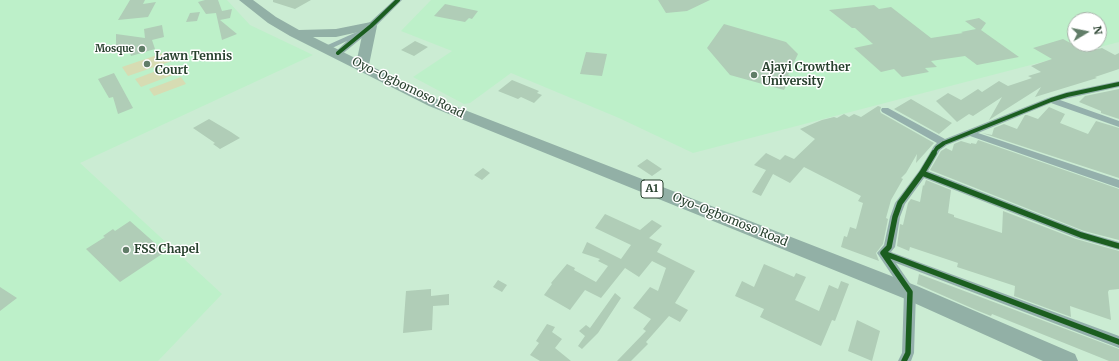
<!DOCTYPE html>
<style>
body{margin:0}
#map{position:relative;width:1119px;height:361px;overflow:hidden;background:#cbecd3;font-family:Merriweather,serif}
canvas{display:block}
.north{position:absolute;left:1067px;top:12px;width:40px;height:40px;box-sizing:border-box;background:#fff;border:1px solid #a9b3ab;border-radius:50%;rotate:80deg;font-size:11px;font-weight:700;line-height:16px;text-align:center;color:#28412e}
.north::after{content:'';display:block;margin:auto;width:14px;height:18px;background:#617d68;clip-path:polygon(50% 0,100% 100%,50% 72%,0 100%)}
</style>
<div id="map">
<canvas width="1119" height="361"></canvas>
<div class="north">N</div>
</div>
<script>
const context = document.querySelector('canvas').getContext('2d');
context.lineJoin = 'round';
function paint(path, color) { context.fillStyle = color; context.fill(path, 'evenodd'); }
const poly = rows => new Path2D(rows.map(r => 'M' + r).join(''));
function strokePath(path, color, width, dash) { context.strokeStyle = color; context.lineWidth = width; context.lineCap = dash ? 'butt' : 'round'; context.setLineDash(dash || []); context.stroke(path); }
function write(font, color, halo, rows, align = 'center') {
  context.font = font + ' Merriweather,serif'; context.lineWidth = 3; context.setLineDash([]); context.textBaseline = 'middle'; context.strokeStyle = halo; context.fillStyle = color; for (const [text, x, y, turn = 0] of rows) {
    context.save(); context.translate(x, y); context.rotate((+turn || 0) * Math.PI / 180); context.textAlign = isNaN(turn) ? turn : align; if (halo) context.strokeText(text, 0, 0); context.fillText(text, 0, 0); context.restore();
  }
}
paint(poly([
 [0,0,227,0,250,25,313,55,80,163,222,294,158,361,0,361],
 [431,0,1119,0,1119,42,693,153,619,118,511,73,470,103,464,104,413,77,452,51,401,31],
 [1075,20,1099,20,1099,44,1075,44]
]), '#bdf0c9');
paint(poly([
 [166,52,172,61,128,76,122,67],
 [172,65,178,73,141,87,135,79],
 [181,77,186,84,154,96,149,89]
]), '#d7dcb3');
paint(poly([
 [130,0,145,0,143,4,156,2,148,17,118,20],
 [205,0,218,0,222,11,232,9,230,18,220,20,237,34,222,40,216,13,206,14,198,2],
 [273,0,311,0,295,9,273,2],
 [658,0,710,0,687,11,666,13],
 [445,4,478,11,472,19,469,18,465,22,434,16],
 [874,5,879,9,891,7,931,38,963,33,961,32,976,29,965,21,979,18,986,23,981,30,1019,57,977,65,965,56,931,61,937,67,925,68,929,72,902,77,894,69,881,72,854,48,873,44,855,28,852,28,829,10],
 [200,12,197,21,186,22,190,13],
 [724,24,786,42,798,54,788,75,791,76,784,90,730,75,707,48],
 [162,25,164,37,152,40,155,49,131,56,128,46,116,49,116,34,145,38,144,29],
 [1063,39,1087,52,1102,48,1115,55,1119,53,1119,69,1095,77,1097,78,1035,97,1041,87,989,120,1002,97,973,116,969,114,957,122,936,101,948,93,961,100,978,89,982,92,999,81,1008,86,1032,78,1028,76,1041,72,1031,66,1052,59,1033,48],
 [415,41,428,47,414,56,401,50],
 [586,52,607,54,602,76,580,74],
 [114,73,133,108,118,114,113,97,109,98,98,79],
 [512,80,539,91,537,93,542,95,534,103,521,97,518,99,498,91],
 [1119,89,1119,119,1101,113,1101,111,1079,102,1085,96],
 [911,99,952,123,939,134,894,109],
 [878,106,881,107,880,111,881,113,934,143,916,163,917,154,906,173,901,178,903,179,891,200,886,218,888,219,883,244,876,253,879,261,841,247,844,236,847,237,850,227,856,229,863,203,858,201,861,196,804,167,790,183,773,174,761,196,752,192,766,170,754,165,766,153,780,160,785,155,794,159,815,139,800,129,822,120,834,117,837,118,844,114,849,117,854,114,861,117],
 [1049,107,1065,114,1060,123,1088,134,1096,121,1119,128,1119,178,982,133,992,135,994,128,1004,124,1017,129,1025,115,1027,115,1038,119],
 [209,119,231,132,240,138,220,149,213,144,215,143,193,128],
 [978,140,1119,189,1119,240,1084,231,930,170,941,151,946,148,952,151,954,144,961,141,971,144,971,143,976,144],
 [647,159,662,169,652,176,637,166],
 [483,168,490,173,482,180,474,175],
 [926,180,951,190,948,213,954,215,954,217,1002,233,1003,211,1076,239,1119,251,1119,289,1109,290,1108,292,1111,320,1070,306,1071,317,1014,296,1015,286,957,267,958,263,910,247,909,251,897,246,900,224,903,225,908,203,911,199,920,202,923,185,924,186],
 [605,214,640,230,652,220,662,226,649,238,662,244,657,252,695,271,675,303,688,310,680,322,669,316,646,342,648,344,631,361,617,361,646,331,643,329,651,319,633,308,650,287,658,291,666,268,652,261,639,277,625,268,601,298,585,290,570,310,544,295,552,284,551,283,567,264,575,268,574,270,596,282,608,266,598,261,600,259,582,253,587,242,621,259,631,245,595,228],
 [130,221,165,252,120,282,86,249,105,237,103,236,113,229,115,231],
 [764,264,794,277,796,273,806,277,795,300,819,311,829,285,838,289,841,281,849,284,835,321,832,320,821,346,760,317,764,309,735,296,742,281,754,287],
 [919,274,1119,349,1119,361,1109,361,992,314,991,316,976,310,917,284],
 [498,280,507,285,502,292,493,287],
 [0,287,17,298,0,311],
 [431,289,431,296,449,294,449,305,433,306,432,330,403,333,406,291],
 [615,293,621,298,598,333,582,349,578,346,585,336,579,331,586,325,590,328],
 [857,320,880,331,872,361,848,351],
 [547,324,555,327,552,332,562,339,555,348,571,361,540,361,530,355,539,343,536,341]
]), '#b0cdb7');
paint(poly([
 [394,0,402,0,374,28,341,55,335,55,334,53,347,41,328,50,322,50,321,48,359,31,368,24,394,0],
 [1119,81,1119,87,1060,100,1119,121,1119,127,1051,103,978,133,1119,180,1119,188,970,136,947,145,940,150,928,171,1084,232,1119,242,1119,250,1077,238,924,178,905,204,900,217,895,247,891,252,1119,336,1119,348,896,263,916,292,914,353,911,361,898,361,902,353,904,293,877,253,884,245,890,217,895,203,919,171,934,146,937,143,882,112,881,110,882,108,888,108,945,139,1048,98,1067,92,1119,81]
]), '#94b0ac');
paint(poly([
 [239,0,253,0,276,17,299,30,336,29,371,22,376,23,377,26,369,65,439,100,917,286,1075,354,1078,361,1043,361,903,298,429,106,290,36,268,23,239,0],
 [363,31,357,59,313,37,336,37,363,31]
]), '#92b0a6');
strokePath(poly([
 [338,53,371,26,398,0],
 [933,154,937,148,944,143,1051,100,1067,95,1119,84]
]), '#1b5e20', 4);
strokePath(poly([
 [922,173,1081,235,1119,246],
 [883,253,1119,342],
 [904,361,908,353,910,292,883,253,889,247,895,217,900,203,922,173,934,153]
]), '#1b5e20', 5.5);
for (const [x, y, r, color] of [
 [142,49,4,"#617d68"],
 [147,64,4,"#617d68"],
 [754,75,4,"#617d68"],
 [126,250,4,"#617d68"]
]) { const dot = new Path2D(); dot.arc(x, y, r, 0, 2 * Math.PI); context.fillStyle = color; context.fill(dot); strokePath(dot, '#fff', 1.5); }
write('bold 10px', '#28412e', '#fff', [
 ["Mosque",134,49]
], 'right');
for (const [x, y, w] of [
 [652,189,22]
]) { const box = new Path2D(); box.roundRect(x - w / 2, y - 9, w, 18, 3); context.fillStyle = '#fff'; context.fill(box); strokePath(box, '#28412e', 1); }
write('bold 11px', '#28412e', null, [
 ["A1",652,189]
]);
write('bold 12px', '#28412e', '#fff', [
 ["Lawn Tennis",155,57],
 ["Court",155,71],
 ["Ajayi Crowther",762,68],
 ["University",762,82],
 ["FSS Chapel",134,250]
], 'left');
write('12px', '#28412e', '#fff', [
 ["Oyo-Ogbomoso Road",408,88,26],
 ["Oyo-Ogbomoso Road",730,220,22]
]);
</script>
